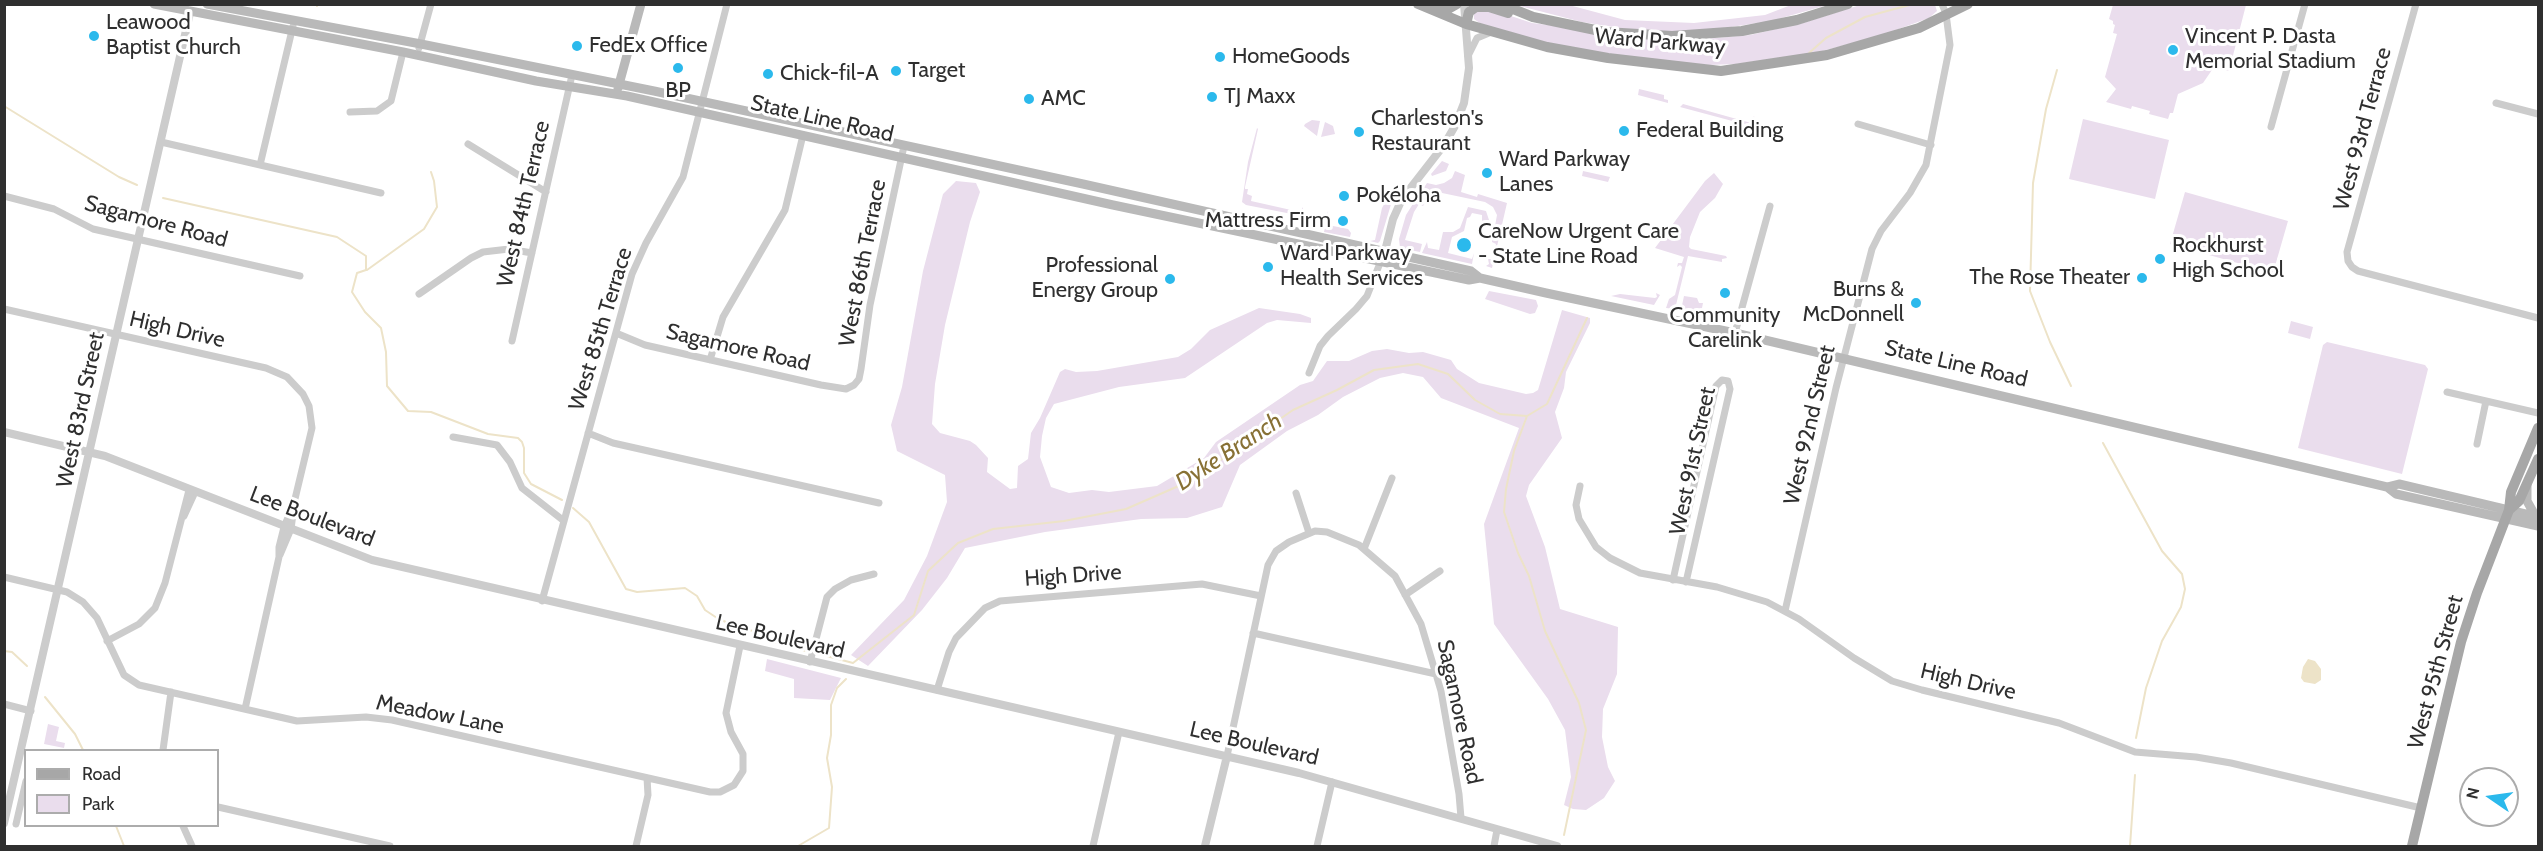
<!DOCTYPE html>
<meta charset="utf-8">
<style>
body{margin:0}
#map{position:relative;width:2543px;height:851px;overflow:hidden;background:#fff;font-family:Cabin,sans-serif}
canvas{display:block}
.frame{position:absolute;inset:0;border:6px solid #2f2f2f;pointer-events:none}
.legend{position:absolute;left:24px;top:749px;width:195px;height:78px;box-sizing:border-box;background:#fff;border:2px solid #acacac;margin:0;padding:8px 10px;list-style:none;font-size:18px;color:#2f2f2f}
.legend li{display:flex;align-items:center;gap:12px;height:30px}
.legend b{width:30px;border:2px solid #acacac}
.north{position:absolute;left:2459px;top:767px;width:60px;height:60px;box-sizing:border-box;background:#fff;border:2px solid #acacac;border-radius:50%;rotate:283deg;font-size:16px;font-weight:700;line-height:24px;text-align:center;color:#2f2f2f}
.north::after{content:'';display:block;margin:auto;width:21px;height:27px;background:#2bb9ec;clip-path:polygon(50% 0,100% 100%,50% 72%,0 100%)}
</style>
<div id="map">
<canvas width="2543" height="851"></canvas>
<div class="frame"></div>
<ul class="legend">
<li><b style="height:8px;background:#a7a7a7"></b>Road</li>
<li><b style="height:16px;background:#eadded"></b>Park</li>
</ul>
<div class="north">N</div>
</div>
<script>
const context = document.querySelector('canvas').getContext('2d');
context.lineJoin = 'round';
function paint(path, color) { context.fillStyle = color; context.fill(path, 'evenodd'); }
const poly = rows => new Path2D(rows.map(r => 'M' + r).join(''));
function strokePath(path, color, width, dash) { context.strokeStyle = color; context.lineWidth = width; context.lineCap = dash ? 'butt' : 'round'; context.setLineDash(dash || []); context.stroke(path); }
function write(font, color, halo, rows, align = 'center') {
  context.font = font + ' Cabin,sans-serif'; context.lineWidth = 6; context.setLineDash([]); context.textBaseline = 'middle'; context.strokeStyle = halo; context.fillStyle = color; for (const [text, x, y, turn = 0] of rows) {
    context.save(); context.translate(x, y); context.rotate((+turn || 0) * Math.PI / 180); context.textAlign = isNaN(turn) ? turn : align; if (halo) context.strokeText(text, 0, 0); context.fillText(text, 0, 0); context.restore();
  }
}
paint(poly([
 [1831,4,1771,21,1724,28,1676,32,1626,29,1582,22,1516,5,1569,5,1625,20,1694,23,1765,15,1791,5],
 [1860,5,1935,5,1937,11,1929,18,1882,35,1819,52,1736,64,1709,65,1621,56,1544,43,1481,24,1474,19,1474,13,1487,8,1532,23,1667,40,1705,39,1750,35,1803,23],
 [2113,5,2246,5,2229,71,2214,67,2203,83,2178,94,2173,113,2170,113,2168,119,2149,114,2150,111,2132,106,2131,109,2106,102,2116,89,2105,77,2117,34,2113,33,2115,25,2113,24,2113,21,2109,19],
 [1639,89,1664,95,1664,99,1668,100,1668,103,1638,95],
 [1683,104,1751,123,1754,116,1755,120,1751,126,1680,107],
 [2083,119,2169,140,2155,199,2069,179],
 [1312,120,1320,121,1317,136,1304,126,1305,124],
 [1325,122,1333,126,1335,134,1321,137],
 [1257,128,1258,129,1245,187,1245,189,1248,189,1247,194,1252,196,1251,201,1300,212,1303,207,1302,216,1246,205,1242,202,1248,162],
 [1442,161,1449,164,1446,171,1432,176,1431,174],
 [1455,171,1465,175,1461,192,1477,197,1478,194,1507,203,1492,268,1486,266,1489,264,1488,259,1493,259,1496,244,1492,242,1492,239,1497,240,1501,229,1495,226,1497,215,1493,207,1485,202,1423,189,1427,183,1436,185,1444,183,1452,178],
 [1583,171,1610,177,1608,182,1582,176],
 [1714,173,1723,184,1715,198,1700,212,1690,237,1689,247,1691,249,1726,256,1727,258,1722,259,1722,262,1688,256,1675,309,1666,308,1669,299,1675,295,1682,267,1680,265,1677,267,1678,263,1682,263,1684,257,1655,248,1705,181],
 [956,181,976,183,980,192,970,222,945,325,935,384,932,424,940,433,970,441,976,445,988,458,987,472,1010,489,1017,488,1018,466,1028,459,1031,433,1040,418,1060,372,1065,369,1076,372,1097,371,1178,357,1191,349,1210,330,1259,308,1300,314,1311,318,1311,323,1277,320,1267,323,1185,378,1119,387,1054,404,1046,418,1042,436,1040,457,1051,487,1069,493,1092,490,1109,492,1157,486,1204,458,1216,442,1300,385,1313,381,1327,361,1349,361,1372,351,1387,349,1409,353,1423,352,1451,360,1457,369,1479,383,1526,394,1533,393,1538,390,1562,310,1590,318,1590,323,1566,372,1564,388,1555,412,1562,438,1529,485,1526,496,1545,547,1560,609,1618,627,1617,674,1603,709,1602,737,1608,767,1615,781,1604,798,1586,810,1573,809,1564,805,1571,777,1565,730,1548,699,1494,624,1484,524,1519,428,1441,398,1423,377,1403,373,1380,378,1343,397,1318,415,1287,431,1240,465,1222,507,1187,518,1141,519,1045,532,965,548,947,578,922,610,868,666,851,655,904,600,927,556,947,502,945,475,897,451,891,425,902,387,923,271,943,194],
 [2185,192,2288,221,2273,273,2170,244],
 [1387,199,1392,201,1380,241,1378,243,1370,241,1375,240,1382,208],
 [1416,199,1425,203,1423,206,1419,204,1414,212,1405,240,1422,244,1420,252,1400,248,1399,239,1406,215],
 [1468,207,1486,211,1489,220,1482,221,1482,215,1472,213,1470,217,1467,218,1464,231,1452,237,1448,253,1472,259,1474,253,1472,264,1422,253,1427,242,1428,248,1439,250,1443,232,1453,232,1460,228],
 [1328,211,1328,225,1348,229,1351,233,1350,237,1324,232],
 [1489,291,1536,300,1538,306,1535,313,1530,314,1485,299],
 [1656,293,1660,295,1654,305,1611,296,1620,294,1655,298,1657,297],
 [1684,296,1697,298,1699,303,1703,303,1701,313,1681,310],
 [2291,321,2313,327,2310,339,2288,333],
 [2327,342,2425,365,2428,369,2402,474,2298,448,2323,345],
 [767,659,841,678,830,700,794,698,794,679,765,671],
 [48,724,59,727,56,741,65,743,64,748,44,744]
]), '#eadded');
paint(poly([
 [2308,659,2315,661,2321,669,2321,680,2315,684,2304,682,2301,678,2303,667]
]), '#ede3c8');
strokePath(poly([
 [316,4,317,6],
 [1809,53,1826,38,1865,17,1913,4],
 [2057,70,2046,109,2033,183,2030,291,2050,342,2071,386],
 [4,106,119,177,137,185],
 [163,198,337,237,366,256,366,270,357,273,352,292,365,312,381,328,386,352,387,386,408,411,431,412,488,434,518,438,522,442,524,448,524,473,531,484,562,500],
 [1479,233,1480,234],
 [367,270,424,229,437,207,434,181,431,172],
 [1527,416,1514,451,1506,489,1504,512,1518,553,1529,576,1545,631,1579,703,1586,730,1564,835],
 [2103,443,2162,551,2182,574,2185,589,2181,607,2162,641,2146,688,2136,738],
 [573,508,589,522,626,589,637,592,685,588,697,596,705,610,717,618,739,628,758,632,771,641,806,651],
 [4,651,12,652,27,666],
 [819,654,853,663,914,615,928,571,958,543,993,529,1064,521,1126,509,1190,481,1293,410,1337,390,1374,370,1418,364,1448,374,1475,400,1500,414,1527,416,1547,404,1587,318],
 [45,697,75,734,83,750],
 [116,826,124,846],
 [798,846,829,828,832,787,827,758,831,735,831,705,837,688,846,679],
 [2130,846,2135,775]
]), '#ede3c8', 2);
strokePath(poly([
 [2416,4,2347,252,2348,261,2352,267,2358,271,2538,318],
 [419,48,431,4],
 [1468,56,1477,38,1489,33],
 [2496,103,2538,114],
 [350,112,377,111,391,101,403,52],
 [1858,124,1931,145],
 [2271,127,2305,4],
 [161,142,381,193],
 [468,144,546,192],
 [260,165,293,26],
 [4,196,54,209,93,229,300,276],
 [419,294,471,258,483,252,509,249,532,253],
 [4,309,266,368,287,377,303,394,309,406,312,428,294,503,284,527,279,547,279,557,245,709],
 [616,333,645,345,821,385,846,389,854,385,859,379,861,369,870,305,904,146],
 [1735,333,1770,206],
 [512,341,572,75],
 [710,360,723,317,785,210,803,135],
 [1309,373,1320,346,1328,336,1356,309,1367,296,1382,258],
 [2447,392,2538,413],
 [588,433,613,443,879,503],
 [453,437,497,445,510,462,522,488,564,521],
 [2477,444,2486,401],
 [1580,486,1576,505,1579,519,1596,547,1610,558,1640,573,1717,587,1767,602,1799,619,1854,658,1892,681,1922,690,2059,723,2135,752,2196,757,2231,763,2421,808],
 [1296,493,1309,533],
 [184,516,195,492],
 [1364,549,1392,478],
 [280,555,291,529,294,506],
 [4,577,67,592,83,602,97,618,124,675,139,685,297,721,366,717,392,720,710,792,720,792,734,785,743,771,743,754,731,732,726,713,740,646],
 [1673,580,1716,386,1722,380,1728,381,1730,389,1686,582],
 [1405,595,1440,571],
 [542,601,632,274,646,243,683,177,727,4],
 [1785,611,1836,388,1872,249,1881,231,1910,193,1926,165,1950,45,1946,14,1942,4],
 [1253,633,1436,674],
 [107,641,139,624,155,608,165,583,189,490],
 [810,662,827,597,835,589,851,580,874,574],
 [937,690,949,652,956,638,985,608,1000,601,1202,584,1261,596],
 [4,704,31,711],
 [163,750,171,692],
 [1227,756,1268,565,1276,551,1289,542,1315,531,1327,532,1359,545,1395,576,1421,624,1441,691,1459,794,1461,818],
 [218,807,390,846],
 [16,824,26,781],
 [183,826,192,846],
 [636,846,648,795,647,778],
 [1093,846,1119,732],
 [1317,846,1332,782],
 [1494,846,1497,830]
]), '#ccc', 7);
strokePath(poly([
 [1385,251,1393,219,1402,199,1444,145,1455,126,1464,103,1469,68,1464,4],
 [4,432,105,456,372,560,1299,773,1557,846],
 [4,823,190,13],
 [1205,846,1227,756]
]), '#ccc', 8);
strokePath(poly([
 [154,4,403,52,536,81,627,96,1113,205,1469,280,1480,278],
 [207,4,421,44,654,91,1083,184,1471,271,1480,278,1546,293,1735,333,2387,487,2399,484,2538,517],
 [618,88,641,4],
 [2527,486,2527,501,2536,517],
 [2387,487,2396,494,2538,526]
]), '#b9b9b9', 9);
strokePath(poly([
 [1418,4,1466,24,1547,47,1608,58,1721,71,1827,55,1919,28,1968,4],
 [1501,4,1533,17,1605,32,1672,36,1742,31,1797,20,1848,4],
 [1437,9,1450,8,1457,4],
 [1466,24,1469,12,1476,7,1489,7,1508,13],
 [2509,510,2519,501,2538,459],
 [2412,846,2461,642,2477,593,2509,510,2511,492,2538,428]
]), '#a7a7a7', 10);
for (const [x, y, r, color] of [
 [94,36,6,"#2bb9ec"],
 [577,46,6,"#2bb9ec"],
 [2173,50,6,"#2bb9ec"],
 [1220,57,6,"#2bb9ec"],
 [678,68,6,"#2bb9ec"],
 [896,71,6,"#2bb9ec"],
 [768,74,6,"#2bb9ec"],
 [1212,97,6,"#2bb9ec"],
 [1029,99,6,"#2bb9ec"],
 [1624,131,6,"#2bb9ec"],
 [1359,132,6,"#2bb9ec"],
 [1487,173,6,"#2bb9ec"],
 [1344,196,6,"#2bb9ec"],
 [1343,221,6,"#2bb9ec"],
 [1464,245,8,"#2bb9ec"],
 [2160,259,6,"#2bb9ec"],
 [1268,267,6,"#2bb9ec"],
 [2142,278,6,"#2bb9ec"],
 [1170,279,6,"#2bb9ec"],
 [1725,293,6,"#2bb9ec"],
 [1916,303,6,"#2bb9ec"]
]) { const dot = new Path2D(); dot.arc(x, y, r, 0, 2 * Math.PI); context.fillStyle = color; context.fill(dot); strokePath(dot, '#fff', 2); }
write('22px', '#2f2f2f', '#fff', [
 ["Leawood",106,23],
 ["Baptist Church",106,48],
 ["Vincent P. Dasta",2185,37],
 ["Memorial Stadium",2185,62],
 ["FedEx Office",589,46],
 ["HomeGoods",1232,57],
 ["Target",908,71],
 ["Chick-fil-A",780,74],
 ["BP",678,91,"center"],
 ["TJ Maxx",1224,97],
 ["AMC",1041,99],
 ["Charleston's",1371,119],
 ["Restaurant",1371,144],
 ["Federal Building",1636,131],
 ["Ward Parkway",1499,160],
 ["Lanes",1499,185],
 ["Pokéloha",1356,196],
 ["Mattress Firm",1331,221,"right"],
 ["CareNow Urgent Care",1478,232],
 ["- State Line Road",1478,257],
 ["Rockhurst",2172,246],
 ["High School",2172,271],
 ["Ward Parkway",1280,254],
 ["Health Services",1280,279],
 ["Professional",1158,266,"right"],
 ["Energy Group",1158,291,"right"],
 ["The Rose Theater",2130,278,"right"],
 ["Burns &",1904,290,"right"],
 ["McDonnell",1904,315,"right"],
 ["Community",1725,316,"center"],
 ["Carelink",1725,341,"center"]
], 'left');
write('22px', '#2f2f2f', '#fff', [
 ["Ward Parkway",1660,42,5],
 ["State Line Road",822,119,13],
 ["West 93rd Terrace",2363,129,-75],
 ["West 84th Terrace",524,204,-77],
 ["Sagamore Road",156,222,15],
 ["West 86th Terrace",863,263,-79],
 ["West 85th Terrace",601,329,-73],
 ["High Drive",177,330,13],
 ["Sagamore Road",738,348,13],
 ["State Line Road",1956,364,13],
 ["West 83rd Street",81,410,-78],
 ["West 92nd Street",1810,425,-77],
 ["West 91st Street",1693,461,-78],
 ["Lee Boulevard",312,517,21],
 ["High Drive",1073,576,-4],
 ["Lee Boulevard",780,637,13],
 ["West 95th Street",2436,672,-75],
 ["High Drive",1968,682,13],
 ["Sagamore Road",1459,712,78],
 ["Meadow Lane",440,715,11],
 ["Lee Boulevard",1254,744,13]
]);
write('italic 24px', '#887135', '#fff', [
 ["Dyke Branch",1229,452,-33]
]);
</script>
